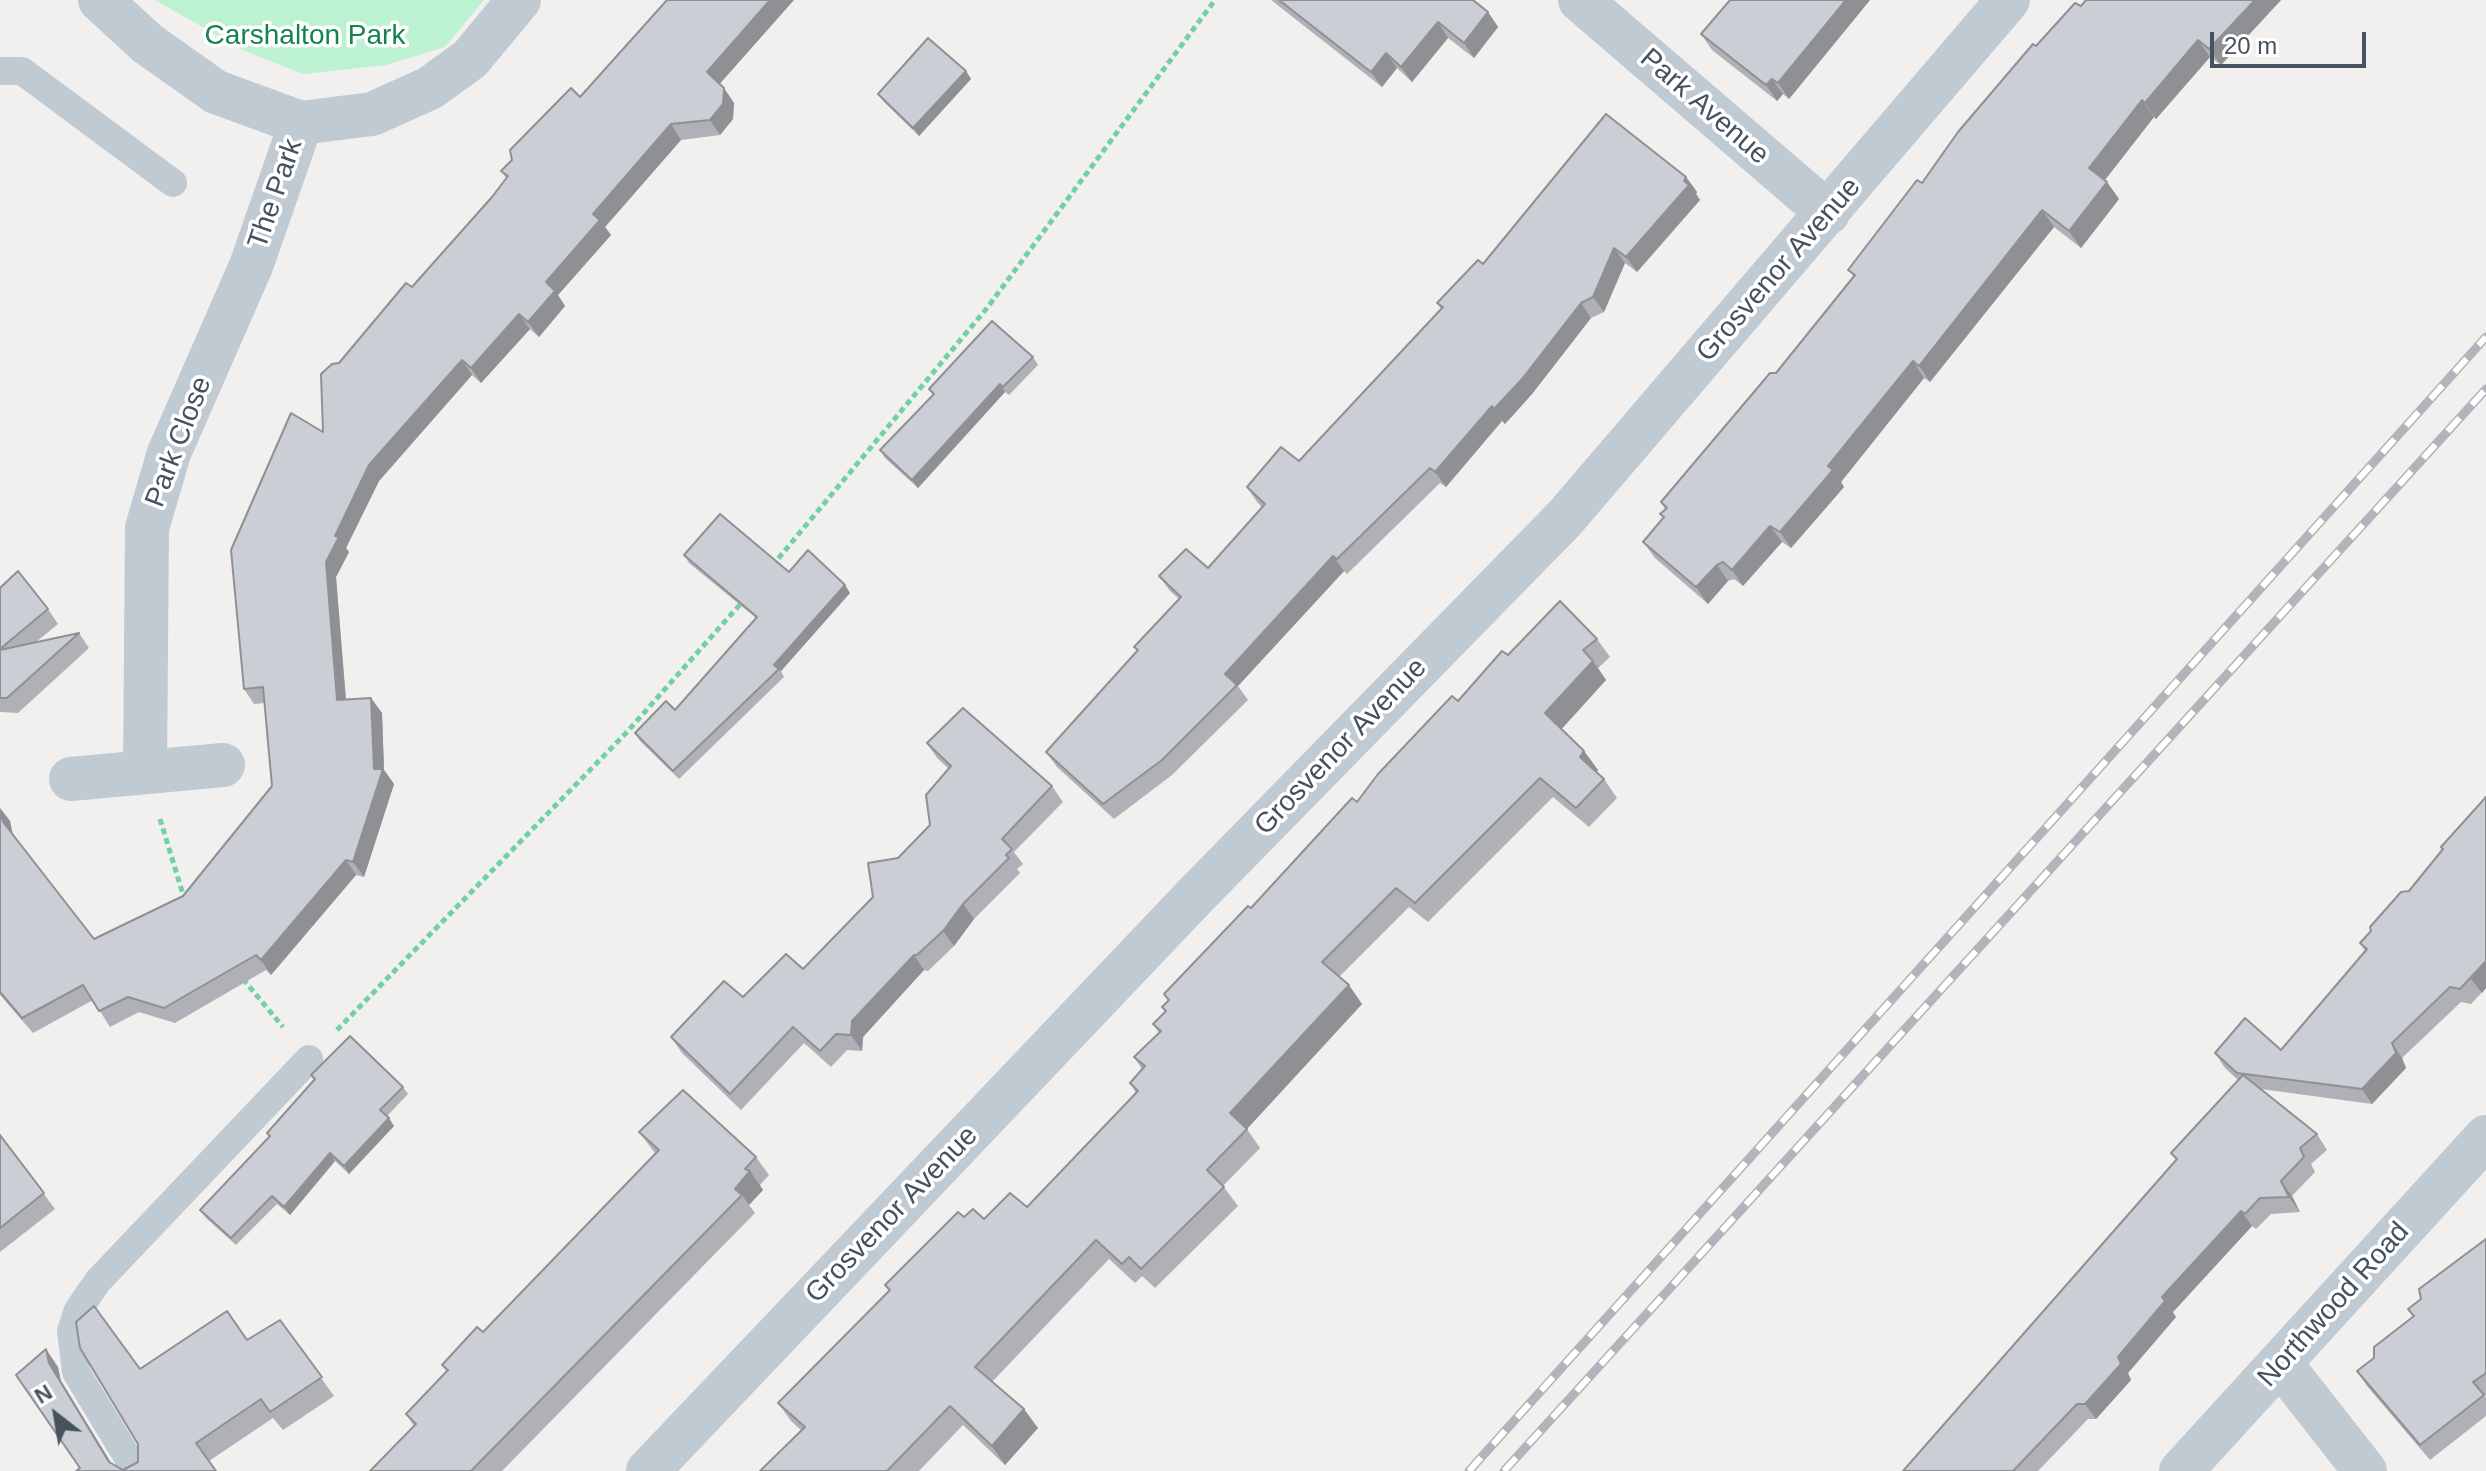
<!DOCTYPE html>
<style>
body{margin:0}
#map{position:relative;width:2486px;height:1471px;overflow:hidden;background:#f2efef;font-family:Arial,sans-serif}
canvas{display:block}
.north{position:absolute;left:16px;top:1375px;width:80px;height:80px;-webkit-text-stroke:6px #fff;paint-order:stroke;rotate:329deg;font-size:22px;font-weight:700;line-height:32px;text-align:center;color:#46525e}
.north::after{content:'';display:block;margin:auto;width:28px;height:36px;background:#46525e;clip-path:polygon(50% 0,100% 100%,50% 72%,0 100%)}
.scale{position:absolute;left:2210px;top:32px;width:156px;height:36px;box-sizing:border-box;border:4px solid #46525e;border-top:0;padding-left:10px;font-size:24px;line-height:28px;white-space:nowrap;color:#46525e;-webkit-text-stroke:6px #fff;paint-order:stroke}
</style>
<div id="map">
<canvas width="2486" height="1471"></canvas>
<div class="north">N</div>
<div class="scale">20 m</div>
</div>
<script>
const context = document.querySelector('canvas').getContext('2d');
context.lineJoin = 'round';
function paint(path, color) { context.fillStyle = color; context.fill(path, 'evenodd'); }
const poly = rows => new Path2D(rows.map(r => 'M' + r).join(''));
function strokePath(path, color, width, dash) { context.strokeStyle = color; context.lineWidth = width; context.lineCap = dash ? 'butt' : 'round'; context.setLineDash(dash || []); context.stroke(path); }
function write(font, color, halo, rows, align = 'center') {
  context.font = font + ' Arial,sans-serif'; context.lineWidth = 7; context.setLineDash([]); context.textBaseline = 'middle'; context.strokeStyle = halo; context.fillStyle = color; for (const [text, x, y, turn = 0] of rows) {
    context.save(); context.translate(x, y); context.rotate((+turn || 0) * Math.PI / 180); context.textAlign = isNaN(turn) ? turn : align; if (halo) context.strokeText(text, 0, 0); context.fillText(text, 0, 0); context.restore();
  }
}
paint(poly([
 [155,0,484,0,445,47,386,65,303,74,243,50]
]), '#bcf1d1');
strokePath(poly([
 [772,566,987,308,1215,0],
 [160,819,185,901],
 [243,979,283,1027],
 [337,1030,627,732,743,601]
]), '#72d1a3', 5, [6, 4]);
strokePath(poly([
 [0,71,22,71,173,183],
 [136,1471,76,1372,71,1331,78,1310,98,1281,309,1059]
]), '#bfcad2', 28);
strokePath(poly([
 [100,0,148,44,216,92,301,123,372,114,430,88,470,59,519,0],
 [1580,0,1828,213],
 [145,771,147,528,169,453,251,266,301,123],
 [71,779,223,765],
 [2281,1364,2365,1471],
 [648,1471,1195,896,1565,518,2008,0],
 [2181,1471,2486,1137]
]), '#bfcad2', 44);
const rail = poly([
 [1469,1471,2486,337],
 [1504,1471,2486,389]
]);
strokePath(rail, '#b1b4ba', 9);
strokePath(rail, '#fff', 6, [18]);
paint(poly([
 [1271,0,1473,0,1488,12,1498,27,1474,58,1448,38,1412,82,1397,68,1382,87],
 [1730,0,1870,0,1789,99,1783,94,1777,101,1712,50,1701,34],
 [2281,0,2221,65,2210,57,2156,119,2154,117,2105,180,2119,199,2081,248,2054,227,1930,382,1924,378,1841,482,1844,487,1791,548,1782,542,1743,586,1734,579,1728,581,1708,604,1655,558,1643,542,1663,518,1660,514,1665,509,1661,502,1776,373,1854,277,1848,270,1922,183,2036,46,2081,6],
 [966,71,971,79,919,136,884,102,878,94],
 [720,84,734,103,733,119,720,135,681,140,605,227,611,235,558,295,565,306,539,337,530,329,481,383,472,375,379,481,346,548,349,552,336,577,346,699,371,698,382,713,384,770,394,784,364,877,356,875,271,975,266,970,175,1023,139,1012,110,1027,93,1000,33,1033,0,995,0,808,10,821,13,835,94,939,183,896,272,786,265,703,254,704,244,689,323,432,339,363,412,287,492,197,506,178,501,171,580,97],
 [1686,177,1697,192,1696,194,1700,200,1637,272,1625,263,1604,312,1591,318,1532,394,1505,424,1502,421,1446,487,1440,483,1347,574,1344,571,1238,686,1248,700,1172,775,1114,819,1057,767,1046,752,1137,651,1134,647,1179,599,1170,591,1159,576,1208,568,1263,508,1257,502,1247,487,1299,461,1441,309,1437,303,1483,264],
 [1033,357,1038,365,1009,395,1005,392,918,488,885,458,880,450,933,395,929,389],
 [684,555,789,572,850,593,781,671,784,677,679,779,640,741,635,733,675,710,756,618,689,563],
 [0,588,48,609,58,624,36,642,79,633,89,648,18,713,0,712],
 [1597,639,1610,657,1598,668,1606,680,1561,729,1584,751,1598,770,1596,772,1604,779,1617,798,1589,827,1553,797,1428,922,1409,907,1339,977,1362,1004,1247,1129,1260,1148,1223,1186,1238,1206,1155,1288,1142,1276,1135,1283,1109,1259,992,1382,1038,1428,1005,1465,963,1425,919,1471,760,1471,801,1430,791,1421,778,1403,889,1291,885,1285,964,1217,984,1219,1027,1207,1136,1093,1130,1083,1142,1069,1134,1057,1159,1033,1153,1024,1165,1011,1162,1007,1168,1001,1164,994,1458,701,1508,655],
 [927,743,1052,786,1063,802,1014,852,1023,864,1017,869,1020,873,974,919,954,946,928,971,924,970,863,1037,862,1051,847,1050,831,1067,804,1043,741,1110,682,1053,671,1037,743,997,803,969,873,897,898,858,930,825,949,769,937,758],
 [2486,797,2486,988,2471,1004,2461,1002,2402,1058,2406,1068,2372,1104,2261,1089,2317,1134,2327,1150,2311,1164,2315,1172,2292,1196,2300,1212,2271,1214,2256,1229,2252,1226,2173,1312,2176,1317,2128,1373,2131,1380,2096,1419,2088,1419,2038,1471,1903,1471,2176,1160,2171,1153,2238,1080,2225,1068,2215,1053,2281,1050,2365,951,2360,943,2409,891,2442,850,2441,847],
 [311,1075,403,1087,408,1094,387,1116,394,1126,349,1174,335,1161,290,1215,277,1204,236,1245,206,1218,200,1210,270,1136,267,1133,314,1080],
 [639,1132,756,1157,769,1175,760,1185,763,1190,749,1205,755,1213,502,1471,370,1471,414,1426,406,1414,447,1372,442,1365,483,1332,655,1153],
 [0,1135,55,1209,0,1252],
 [2486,1239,2486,1395,2485,1396,2486,1398,2486,1416,2430,1460,2367,1386,2357,1371,2374,1358],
 [280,1320,334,1396,283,1430,273,1418,209,1461,216,1471,76,1471,80,1468,58,1367,61,1381,111,1463,123,1470,138,1462,140,1369,247,1340]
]), '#afb1b6');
paint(poly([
 [770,0,794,0,717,87,707,72],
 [1846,0,1870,0,1789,99,1778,83],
 [2255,0,2281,0,2221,65,2209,49],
 [1488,12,1498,27,1474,58,1464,43],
 [1438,22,1448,38,1412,82,1401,67],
 [2198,40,2210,57,2156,119,2145,103],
 [1386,53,1397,68,1382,87,1371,72],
 [966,71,971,79,919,136,913,128],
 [1772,79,1783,94,1777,101,1766,85],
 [724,88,734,103,733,119,720,135,710,120],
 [2142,100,2154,117,2101,185,2089,168],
 [671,124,681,140,605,227,611,235,558,295,565,306,539,337,528,322,546,282,593,214],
 [1686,177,1697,192,1696,194,1700,200,1637,272,1626,257],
 [2107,182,2119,199,2081,248,2069,231],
 [2042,210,2054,227,1930,382,1919,366],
 [1614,248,1625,263,1604,312,1593,297],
 [1581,303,1591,318,1532,394,1505,424,1494,409],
 [519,314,530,329,481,383,471,368],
 [462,360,472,375,379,481,346,548,349,552,336,577,347,715,337,700,326,562,335,536,369,465],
 [1913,361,1924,378,1841,482,1844,487,1791,548,1780,532,1828,466],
 [1000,384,1005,392,918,488,912,480],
 [1492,406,1502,421,1446,487,1435,472],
 [1770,526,1782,542,1743,586,1732,570],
 [1333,556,1344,571,1238,686,1225,674],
 [1717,565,1728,581,1708,604,1696,587],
 [845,585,850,593,781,671,774,665],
 [1593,661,1606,680,1559,732,1545,713],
 [371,698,382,713,384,770,394,784,364,877,353,862,374,769],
 [1584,751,1598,770,1593,776,1580,757],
 [0,808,10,821,13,837,3,822],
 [346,860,356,875,271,975,261,960],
 [963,904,974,919,954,946,943,931],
 [914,955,924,970,863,1037,862,1051,851,1035,852,1021],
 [2486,961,2486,988,2482,993,2471,979],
 [1349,985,1362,1004,1244,1132,1230,1113],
 [2392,1043,2402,1058,2406,1068,2372,1104,2362,1089],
 [389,1118,394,1126,349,1174,344,1166],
 [330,1153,335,1161,290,1215,284,1207],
 [750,1171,763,1190,749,1205,742,1195,735,1189],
 [2281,1181,2292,1196,2300,1212,2289,1197],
 [2241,1211,2252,1226,2173,1312,2162,1297],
 [2165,1301,2176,1317,2128,1373,2131,1380,2096,1419,2085,1404,2118,1357],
 [46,1349,58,1367,61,1381,116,1471,109,1462,49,1363],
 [1024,1409,1038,1428,1005,1465,992,1446]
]), '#8e9094');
const building = poly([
 [667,0,770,0,707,72,724,88,723,104,710,120,671,124,593,214,600,220,546,282,555,291,528,322,519,314,471,368,462,360,369,465,335,536,339,537,326,562,337,700,371,698,374,769,383,769,353,862,346,860,261,960,256,955,164,1008,128,997,99,1011,83,985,22,1018,0,992,0,811,3,822,94,939,183,896,272,786,263,687,244,689,231,550,291,413,323,432,321,374,332,364,339,363,406,283,412,287,492,197,508,176,501,171,512,160,510,150,571,88,580,97,667,0],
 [1279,0,1473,0,1488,12,1464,43,1438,22,1401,67,1386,53,1371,72,1279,0],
 [1730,0,1846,0,1778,83,1772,79,1766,85,1701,34,1730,0],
 [2086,0,2255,0,2209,49,2198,40,2145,103,2142,100,2089,168,2107,182,2069,231,2042,210,1919,366,1913,361,1828,466,1833,470,1780,532,1770,526,1732,570,1723,562,1717,565,1696,587,1643,542,1664,517,1660,514,1667,508,1661,502,1770,373,1776,373,1855,275,1848,270,1917,180,1922,183,1958,132,2033,44,2036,46,2075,3,2081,6,2086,0],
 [928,38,966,71,913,128,878,94,928,38],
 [1606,114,1686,177,1684,181,1689,185,1626,257,1614,248,1593,297,1581,303,1522,379,1494,409,1492,406,1435,472,1430,468,1337,559,1333,556,1225,674,1237,685,1162,760,1103,804,1046,752,1138,650,1134,647,1181,597,1159,576,1186,549,1208,568,1265,504,1247,487,1281,447,1299,461,1443,307,1437,303,1478,260,1483,264,1606,114],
 [992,321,1033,357,1003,387,1000,384,912,480,880,450,934,394,929,389,992,321],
 [720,514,789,572,808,550,845,585,774,665,779,669,673,771,635,733,666,701,675,710,757,617,684,555,720,514],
 [18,571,48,609,0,649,0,588,18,571],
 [1560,601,1597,639,1583,650,1593,661,1545,713,1584,751,1580,757,1604,779,1576,808,1540,778,1415,903,1396,888,1322,962,1349,985,1230,1113,1247,1129,1207,1170,1224,1187,1141,1269,1129,1257,1122,1264,1096,1240,975,1367,1024,1409,992,1446,950,1406,887,1471,760,1471,805,1427,778,1403,890,1290,885,1285,958,1212,964,1217,973,1209,984,1219,1010,1193,1027,1207,1138,1091,1130,1083,1145,1066,1134,1057,1161,1031,1153,1024,1166,1011,1162,1007,1169,1000,1164,994,1248,906,1251,908,1352,798,1357,802,1378,774,1452,696,1458,701,1502,651,1508,655,1560,601],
 [79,633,7,698,0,698,0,650,79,633],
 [963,708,1052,786,1002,839,1012,849,1006,855,1009,858,963,904,943,931,917,955,914,955,852,1021,851,1035,836,1034,820,1051,793,1027,730,1094,671,1037,724,981,743,997,786,954,803,969,873,897,868,863,898,858,930,825,926,795,951,766,927,743,963,708],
 [2486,797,2486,961,2460,989,2450,987,2392,1043,2396,1053,2362,1089,2237,1073,2215,1053,2245,1018,2281,1050,2367,949,2360,943,2371,931,2370,927,2401,892,2409,891,2443,849,2441,847,2486,797],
 [350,1036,403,1087,380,1110,389,1118,344,1166,330,1153,284,1207,272,1196,231,1238,200,1210,270,1136,267,1133,315,1079,311,1075,350,1036],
 [2243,1075,2317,1134,2300,1148,2304,1157,2281,1181,2289,1197,2260,1198,2245,1214,2241,1211,2162,1297,2165,1301,2118,1357,2121,1364,2085,1404,2077,1404,2013,1471,1903,1471,2177,1159,2171,1153,2243,1075],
 [683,1090,756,1157,745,1169,750,1171,735,1189,742,1195,471,1471,370,1471,416,1424,406,1414,448,1370,442,1365,477,1327,483,1332,659,1150,639,1132,683,1090],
 [0,1135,44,1193,0,1228,0,1135],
 [2486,1239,2486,1373,2473,1382,2484,1395,2420,1445,2357,1371,2374,1358,2374,1347,2414,1316,2408,1309,2421,1299,2419,1289,2486,1239],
 [94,1306,140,1369,227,1311,247,1340,280,1320,322,1377,270,1412,261,1399,196,1443,216,1471,76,1471,80,1468,16,1375,46,1349,49,1363,109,1462,123,1470,138,1462,138,1444,80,1348,76,1322,94,1306]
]);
paint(building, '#cbced4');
strokePath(building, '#8e9094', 2);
write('28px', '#12844d', '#fff', [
 ["Carshalton Park",305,36]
]);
write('28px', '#46525e', '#fff', [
 ["Park Avenue",1704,107,41],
 ["The Park",276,194,-71],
 ["Grosvenor Avenue",1779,270,-49],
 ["Park Close",179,442,-69],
 ["Grosvenor Avenue",1341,747,-46],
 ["Grosvenor Avenue",892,1215,-46],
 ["Northwood Road",2334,1305,-48]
]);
</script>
